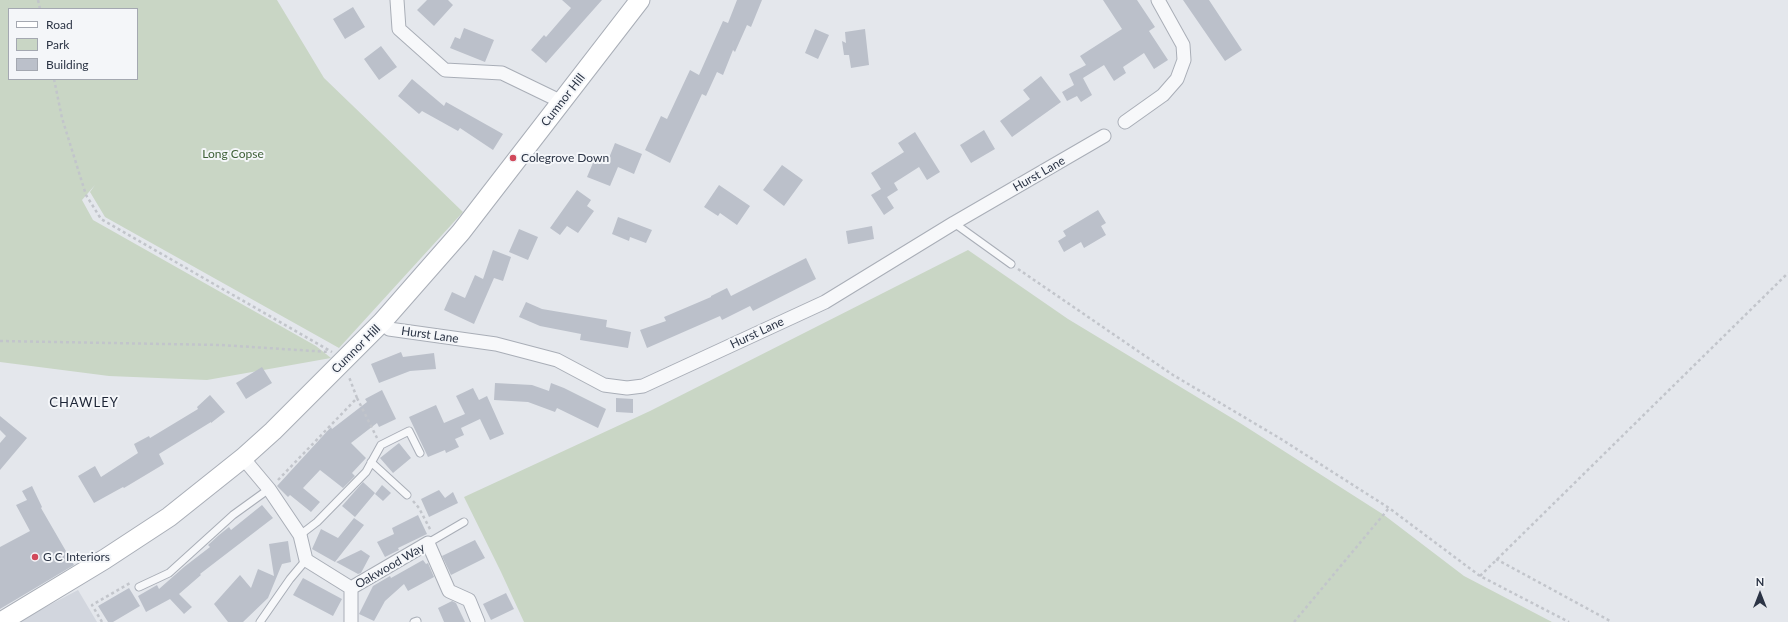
<!DOCTYPE html>
<style>
body{margin:0}
#map{position:relative;width:1788px;height:622px;overflow:hidden;background:#e4e7ec;font-family:Lato,sans-serif}
canvas{display:block}
.legend{position:absolute;left:8px;top:8px;width:130px;height:72px;box-sizing:border-box;background:#f4f6f9;border:1px solid #a4a8b1;margin:0;padding:5px 7px;list-style:none;font-size:12px;color:#2b3445}
.legend li{display:flex;align-items:center;gap:8px;height:20px}
.legend b{width:20px;border:1px solid #a4a8b1}
.north{position:absolute;left:1740px;top:574px;width:40px;height:40px;-webkit-text-stroke:3px #f4f6f9;paint-order:stroke;rotate:0deg;font-size:11px;font-weight:700;line-height:16px;text-align:center;color:#2b3445}
.north::after{content:'';display:block;margin:auto;width:14px;height:18px;background:#2b3445;clip-path:polygon(50% 0,100% 100%,50% 72%,0 100%)}
</style>
<div id="map">
<canvas width="1788" height="622"></canvas>
<ul class="legend">
<li><b style="height:5px;background:#fff"></b>Road</li>
<li><b style="height:11px;background:#c9d6c5"></b>Park</li>
<li><b style="height:11px;background:#bbc0ca"></b>Building</li>
</ul>
<div class="north">N</div>
</div>
<script>
const context = document.querySelector('canvas').getContext('2d');
context.lineJoin = 'round';
function paint(path, color) { context.fillStyle = color; context.fill(path, 'evenodd'); }
const poly = rows => new Path2D(rows.map(r => 'M' + r).join(''));
function strokePath(path, color, width, dash) { context.strokeStyle = color; context.lineWidth = width; context.lineCap = dash ? 'butt' : 'round'; context.setLineDash(dash || []); context.stroke(path); }
function write(font, color, halo, rows, align = 'center') {
  context.font = font + ' Lato,sans-serif'; context.lineWidth = 4; context.setLineDash([]); context.textBaseline = 'middle'; context.strokeStyle = halo; context.fillStyle = color; for (const [text, x, y, turn = 0] of rows) {
    context.save(); context.translate(x, y); context.rotate((+turn || 0) * Math.PI / 180); context.textAlign = isNaN(turn) ? turn : align; if (halo) context.strokeText(text, 0, 0); context.fillText(text, 0, 0); context.restore();
  }
}
paint(poly([
 [78,590,97,622,17,622]
]), '#d2d6de');
paint(poly([
 [0,0,277,0,324,78,463,212,339,348,105,217,90,192,95,185,82,200,93,220,316,346,331,358,207,380,109,376,0,362],
 [9,9,137,9,137,79,9,79],
 [968,250,1068,319,1240,423,1384,515,1464,576,1552,622,524,622,501,572,464,497,650,411]
]), '#c9d6c5');
paint(poly([
 [427,0,448,0,453,5,434,26,417,10],
 [562,0,602,0,546,63,531,50,544,35,546,37,571,8],
 [737,0,762,0,751,27,747,25,735,52,733,50,723,75,717,72,706,96,702,94,670,163,645,150,661,116,667,119,690,70,699,75,723,21,728,23],
 [1103,0,1137,0,1155,27,1149,31,1168,60,1154,69,1144,53,1123,67,1126,73,1114,81,1104,65,1083,78,1092,95,1081,102,1077,96,1067,101,1062,92,1074,85,1069,74,1086,65,1080,56,1122,29],
 [1183,0,1209,0,1242,50,1225,61],
 [353,7,365,27,345,39,333,19],
 [464,28,494,40,485,62,450,48,455,37,460,39],
 [815,29,829,35,818,59,805,53],
 [865,29,869,65,851,68,849,55,844,55,842,41,846,43,845,32],
 [381,46,397,67,379,80,364,59],
 [1041,76,1061,102,1012,137,1000,121,1030,99,1023,90],
 [412,79,444,106,446,102,503,134,493,150,460,128,458,131,422,111,419,114,398,96],
 [984,130,995,149,971,163,960,145],
 [915,132,940,172,927,180,919,167,894,183,898,190,887,197,894,208,884,215,871,195,881,189,871,173,904,152,898,143],
 [615,143,642,154,634,174,618,167,610,186,587,177,595,158,607,163],
 [782,165,803,180,784,206,763,190],
 [719,185,750,206,737,225,720,213,718,216,704,207],
 [577,190,591,200,587,206,594,211,578,233,567,226,560,235,550,228],
 [1098,210,1106,223,1101,226,1106,235,1084,248,1081,242,1064,252,1058,241,1066,236,1063,231],
 [618,217,652,230,646,243,630,237,629,241,612,234],
 [872,226,874,239,848,244,846,231],
 [519,229,538,237,528,260,509,252],
 [493,250,511,257,503,281,494,278,474,324,444,310,452,292,465,298,475,275,483,279],
 [806,258,816,279,753,311,750,306,722,320,720,316,647,348,640,330,666,321,664,317,711,297,711,296,727,288,731,296],
 [526,302,542,309,607,320,606,327,631,332,628,348,580,340,581,334,540,326,519,317],
 [401,352,403,357,434,353,436,369,410,371,379,383,371,364],
 [262,367,272,383,246,399,236,383],
 [495,383,532,385,549,391,551,383,564,388,606,409,598,428,557,408,555,412,528,402,494,400],
 [473,388,479,400,487,396,504,434,490,440,480,419,461,428,464,435,455,439,459,447,446,453,445,450,428,457,409,417,436,405,444,423,465,414,456,396],
 [382,390,396,419,379,427,377,423,351,443,366,458,352,473,355,476,343,488,320,470,303,488,320,502,311,512,290,495,288,497,277,486,331,427,332,429,367,402,365,399],
 [210,395,225,412,211,423,211,422,159,454,164,464,124,488,123,487,94,503,78,476,95,466,101,477,138,453,134,444,149,436,150,438,198,409,197,407],
 [616,398,633,399,633,413,616,412],
 [0,416,27,438,0,470,0,443,6,436,0,430],
 [399,443,411,458,393,473,380,458],
 [363,482,375,493,355,517,342,506],
 [382,485,391,493,383,501,375,494],
 [32,486,42,507,41,508,74,565,0,609,0,547,30,531,16,505,27,500,22,491],
 [439,490,445,498,453,492,458,503,429,517,421,499],
 [262,505,273,518,200,574,201,575,179,594,192,607,184,614,170,599,146,612,138,596,157,585,159,589,184,567,210,547,208,545,219,535,229,527,231,530],
 [418,515,427,534,398,548,399,550,385,557,377,542,394,534,392,528],
 [354,518,364,525,335,562,312,549,321,529,338,538],
 [475,540,485,558,451,575,442,556],
 [288,541,291,562,282,564,268,598,243,622,228,622,214,604,240,575,251,588,258,569,274,576,269,544],
 [361,550,370,556,361,573,358,574,336,562],
 [423,560,426,564,428,563,434,577,408,591,404,584,385,601,374,621,359,614,373,586,390,576,391,578],
 [303,578,342,599,333,616,293,595],
 [129,588,140,606,113,622,108,622,98,606],
 [506,593,514,609,491,620,483,604],
 [452,601,456,603,465,622,444,622,438,608]
]), '#bbc0ca');
const lane = poly([
 [954,223,1011,264],
 [371,462,407,495],
 [300,535,317,522,366,472,381,445,409,431,420,453],
 [428,543,464,522],
 [139,587,169,573,233,515,269,489],
 [260,622,290,579,306,560],
 [414,622,417,621]
]);
const street = poly([
 [397,0,399,29,445,70,502,73,562,102],
 [1125,122,1163,95,1177,79,1184,60,1183,45,1158,0],
 [382,322,389,329,496,344,557,360,604,385,627,388,643,386,825,302,954,223,1104,136],
 [243,458,269,489,300,535,306,560,351,588,351,622],
 [351,588,428,543,449,591,469,600,478,622]
]);
const secondary = poly([
 [1,622,105,559,169,517,243,458,273,431,382,322,461,232,640,0]
]);
strokePath(lane, '#a9aeb7', 9);
strokePath(street, '#a9aeb7', 15);
strokePath(secondary, '#a9aeb7', 21);
strokePath(poly([
 [38,0,40,9],
 [54,79,62,118,86,195,101,219,332,352],
 [1018,269,1173,375,1281,439,1389,508,1480,576,1569,622],
 [0,341,221,345,329,352],
 [357,398,377,438],
 [278,480,357,398,349,377],
 [413,501,419,508,431,531],
 [1496,559,1612,622],
 [1480,576,1788,273],
 [102,622,92,605,130,583],
 [1294,622,1389,508]
]), '#c2c5cb', 2.5, [3, 3]);
strokePath(lane, '#f7f8fa', 7);
strokePath(street, '#f7f8fa', 13);
strokePath(secondary, '#fff', 19);
for (const [x, y, r, color] of [
 [513,158,4,"#d1495b"],
 [35,557,4,"#d1495b"]
]) { const dot = new Path2D(); dot.arc(x, y, r, 0, 2 * Math.PI); context.fillStyle = color; context.fill(dot); strokePath(dot, '#f4f6f9', 1.5); }
write('12px', '#2b3445', '#f4f6f9', [
 ["Cumnor Hill",563,100,-52],
 ["Hurst Lane",1039,174,-30],
 ["Hurst Lane",757,333,-25],
 ["Hurst Lane",430,335,8],
 ["Cumnor Hill",356,349,-45],
 ["Oakwood Way",390,566,-30]
]);
write('12px', '#3f6138', '#f4f6f9', [
 ["Long Copse",233,154]
]);
write('12px', '#2b3445', '#f4f6f9', [
 ["Colegrove Down",521,158],
 ["G C Interiors",43,557]
], 'left');
context.letterSpacing = '1px';
write('13px', '#1d2536', '#f4f6f9', [
 ["CHAWLEY",84,403]
]);
context.letterSpacing = '0px';
</script>
